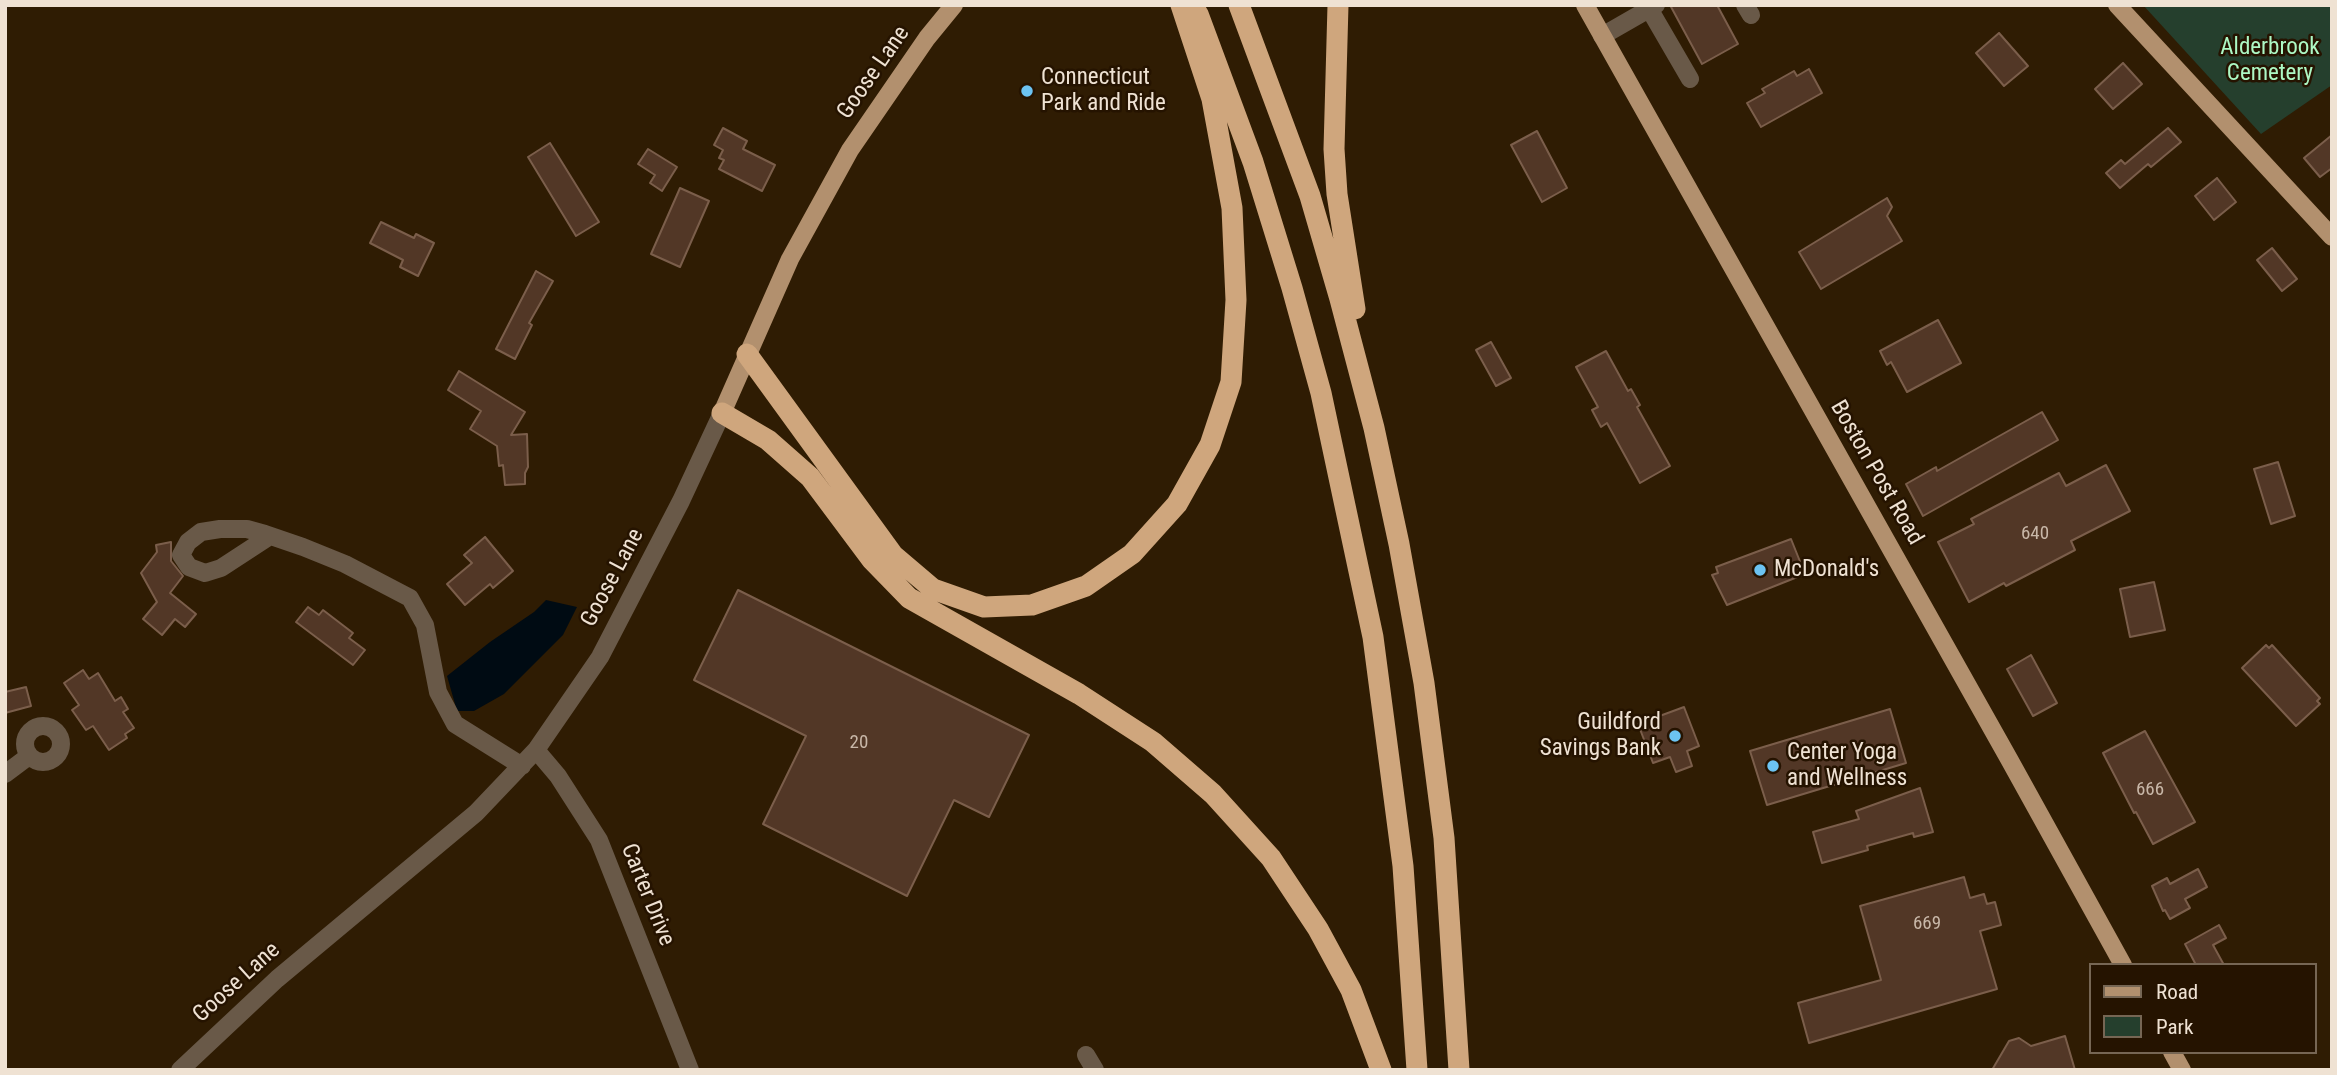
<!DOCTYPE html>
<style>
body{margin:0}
#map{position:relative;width:2337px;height:1075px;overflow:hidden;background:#2f1c03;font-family:"Roboto Condensed",sans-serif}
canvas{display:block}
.frame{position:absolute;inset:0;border:7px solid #efe2d3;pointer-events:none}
.legend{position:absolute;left:2089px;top:963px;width:228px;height:91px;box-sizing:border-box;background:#251300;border:2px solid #766654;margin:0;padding:9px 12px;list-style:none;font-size:21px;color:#efe2d3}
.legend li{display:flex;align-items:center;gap:14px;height:35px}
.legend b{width:35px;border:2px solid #766654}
</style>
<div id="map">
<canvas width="2337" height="1075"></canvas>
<div class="frame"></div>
<ul class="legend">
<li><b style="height:9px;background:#b2906e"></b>Road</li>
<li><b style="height:19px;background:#253f2d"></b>Park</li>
</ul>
</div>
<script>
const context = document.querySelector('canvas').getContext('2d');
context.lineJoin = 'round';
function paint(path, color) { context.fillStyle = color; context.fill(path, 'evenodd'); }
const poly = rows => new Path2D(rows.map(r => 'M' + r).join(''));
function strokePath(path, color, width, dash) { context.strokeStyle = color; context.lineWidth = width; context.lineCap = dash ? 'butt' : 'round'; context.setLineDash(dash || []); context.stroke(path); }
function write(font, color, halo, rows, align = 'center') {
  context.font = font + ' "Roboto Condensed",sans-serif'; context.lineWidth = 5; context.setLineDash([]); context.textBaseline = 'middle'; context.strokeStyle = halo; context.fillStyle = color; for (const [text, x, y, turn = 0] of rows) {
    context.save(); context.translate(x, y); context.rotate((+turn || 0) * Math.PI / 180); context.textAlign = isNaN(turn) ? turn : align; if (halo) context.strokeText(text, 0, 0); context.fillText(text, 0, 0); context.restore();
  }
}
paint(poly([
 [2143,5,2332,5,2332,85,2261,134]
]), '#253f2d');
paint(poly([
 [546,600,577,607,563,635,504,694,474,711,457,711,447,676,490,642,534,612]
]), '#000b13');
const building = poly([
 [1670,5,1717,5,1738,44,1702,64,1670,5],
 [1999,33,2028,66,2004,86,1976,53,1999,33],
 [2123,63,2142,84,2113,109,2095,89,2123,63],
 [1809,69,1822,93,1761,127,1747,103,1765,93,1762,89,1794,71,1797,76,1809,69],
 [723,128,747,141,743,149,775,165,762,191,719,169,724,160,719,158,723,150,714,145,723,128],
 [2168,128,2181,142,2151,167,2148,164,2120,188,2106,173,2121,160,2125,164,2168,128],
 [1537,131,1567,188,1542,202,1511,145,1537,131],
 [2332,135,2332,168,2320,177,2304,158,2332,135],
 [550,143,599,222,576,236,528,157,550,143],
 [648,149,677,167,662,191,650,183,655,175,638,164,648,149],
 [2217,178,2236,202,2214,220,2195,196,2217,178],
 [680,188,709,201,680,267,651,254,680,188],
 [1887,198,1892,207,1887,216,1902,241,1821,289,1799,252,1887,198],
 [381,222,414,238,416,234,434,243,418,276,400,267,403,260,370,243,381,222],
 [2272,248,2297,279,2282,291,2257,260,2272,248],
 [536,271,553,281,529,323,532,325,515,359,496,349,536,271],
 [1938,320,1961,363,1907,392,1891,362,1887,365,1880,351,1938,320],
 [1491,342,1511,378,1496,386,1476,350,1491,342],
 [1606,351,1628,391,1631,389,1640,405,1637,407,1670,466,1640,483,1607,423,1601,427,1592,410,1598,407,1576,367,1606,351],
 [459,371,525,412,511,435,527,434,528,467,525,473,525,484,505,485,503,465,499,466,497,446,470,429,481,411,448,390,459,371],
 [2042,412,2058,440,1923,516,1906,484,1936,467,1937,471,2042,412],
 [2278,462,2295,516,2271,524,2254,469,2278,462],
 [2106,465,2130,511,2071,541,2075,550,2006,586,2004,583,1969,602,1938,542,1974,524,1971,519,2059,473,2066,486,2106,465],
 [485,537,513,571,493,588,490,584,465,605,447,584,472,563,464,555,485,537],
 [1791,539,1805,574,1727,605,1712,575,1718,573,1716,567,1791,539],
 [171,542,171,561,183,576,170,593,196,614,185,627,175,619,162,635,143,619,157,602,141,573,157,552,156,545,171,542],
 [2154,582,2165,630,2130,637,2120,589,2154,582],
 [738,590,1029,735,989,817,954,800,907,896,763,824,806,736,694,680,738,590],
 [308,607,319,615,323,610,353,633,349,638,365,650,353,665,296,622,308,607],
 [2266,645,2269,648,2272,645,2320,698,2317,701,2320,704,2296,726,2242,668,2266,645],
 [2031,655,2057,703,2033,716,2007,669,2031,655],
 [83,670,89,679,98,673,115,701,121,697,128,709,123,712,134,728,125,734,127,738,109,750,93,726,86,730,72,710,79,705,64,683,83,670],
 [26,687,31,706,5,713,5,692,26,687],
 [1684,707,1699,746,1687,751,1692,766,1676,772,1670,757,1653,763,1638,724,1684,707],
 [1890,709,1906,763,1767,805,1750,751,1890,709],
 [2145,731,2195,822,2153,844,2136,812,2134,813,2103,753,2145,731],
 [1920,788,1933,832,1914,837,1913,833,1867,846,1868,850,1822,863,1813,832,1859,819,1856,811,1920,788],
 [2198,869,2207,887,2185,899,2190,908,2170,919,2165,910,2163,911,2152,886,2167,878,2170,884,2198,869],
 [1964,877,1970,898,1984,894,1987,904,1995,902,2001,925,1980,931,1997,989,1809,1043,1798,1003,1881,980,1860,906,1964,877],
 [2219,925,2226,938,2213,945,2224,965,2196,965,2185,944,2219,925],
 [2065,1036,2075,1070,1992,1070,2009,1041,2019,1038,2031,1046,2065,1036]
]);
paint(building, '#523726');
strokePath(building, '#7b5e4b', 2);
strokePath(poly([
 [1647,5,1690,79],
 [1745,5,1751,15],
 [1602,36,1656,5],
 [270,536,221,568,205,573,189,567,181,555,188,542,201,532,220,529,247,529,265,534,303,547,345,564,410,598,425,625,438,692,455,724,522,766],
 '25 744a18 18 0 1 1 36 0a18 18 0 1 1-36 0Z',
 [536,750,558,776,599,840,690,1070],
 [5,774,29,756],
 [1086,1055,1095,1070],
 [180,1070,277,979,476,813,536,750,600,657,681,501,722,413]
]), '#695948', 18);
strokePath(poly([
 [1585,5,2009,759,2123,965],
 [2117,5,2332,237],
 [722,413,790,259,850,150,927,38,954,5],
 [2172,1052,2182,1070]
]), '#b2906e', 18);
strokePath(poly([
 [1239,5,1310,196,1340,299,1374,428,1399,544,1424,683,1444,838,1459,1070],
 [1338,5,1334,149,1337,194,1355,309],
 [1198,14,1253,162,1292,288,1321,393,1373,637,1403,866,1417,1070],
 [747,354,893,555,933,589,984,607,1032,605,1086,586,1132,554,1177,504,1210,445,1231,382,1236,300,1232,208,1212,99,1181,5],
 [722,413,768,440,810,477,872,560,909,598,1079,694,1153,742,1213,794,1271,858,1318,929,1351,990,1381,1070]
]), '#cfa67d', 21);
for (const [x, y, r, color] of [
 [1027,91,7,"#6cc3f2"],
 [1760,570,7,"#6cc3f2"],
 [1675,736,7,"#6cc3f2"],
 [1773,766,7,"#6cc3f2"]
]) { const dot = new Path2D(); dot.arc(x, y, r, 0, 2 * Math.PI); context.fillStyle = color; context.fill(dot); strokePath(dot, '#251300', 2.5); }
write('19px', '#c8b7a8', null, [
 ["640",2035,534],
 ["20",859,743],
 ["666",2150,790],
 ["669",1927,924]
]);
write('23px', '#adf8c4', '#251300', [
 ["Alderbrook",2270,48],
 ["Cemetery",2270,74]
]);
write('23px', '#efe2d3', '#251300', [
 ["Goose Lane",874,73,-55],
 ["Boston Post Road",1876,473,60],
 ["Goose Lane",613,578,-62],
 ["Carter Drive",647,895,68],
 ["Goose Lane",237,983,-42]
]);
write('23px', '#efe2d3', '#251300', [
 ["Connecticut",1041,78],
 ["Park and Ride",1041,104],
 ["McDonald's",1774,570],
 ["Guildford",1661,723,"right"],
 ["Savings Bank",1661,749,"right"],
 ["Center Yoga",1787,753],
 ["and Wellness",1787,779]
], 'left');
</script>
